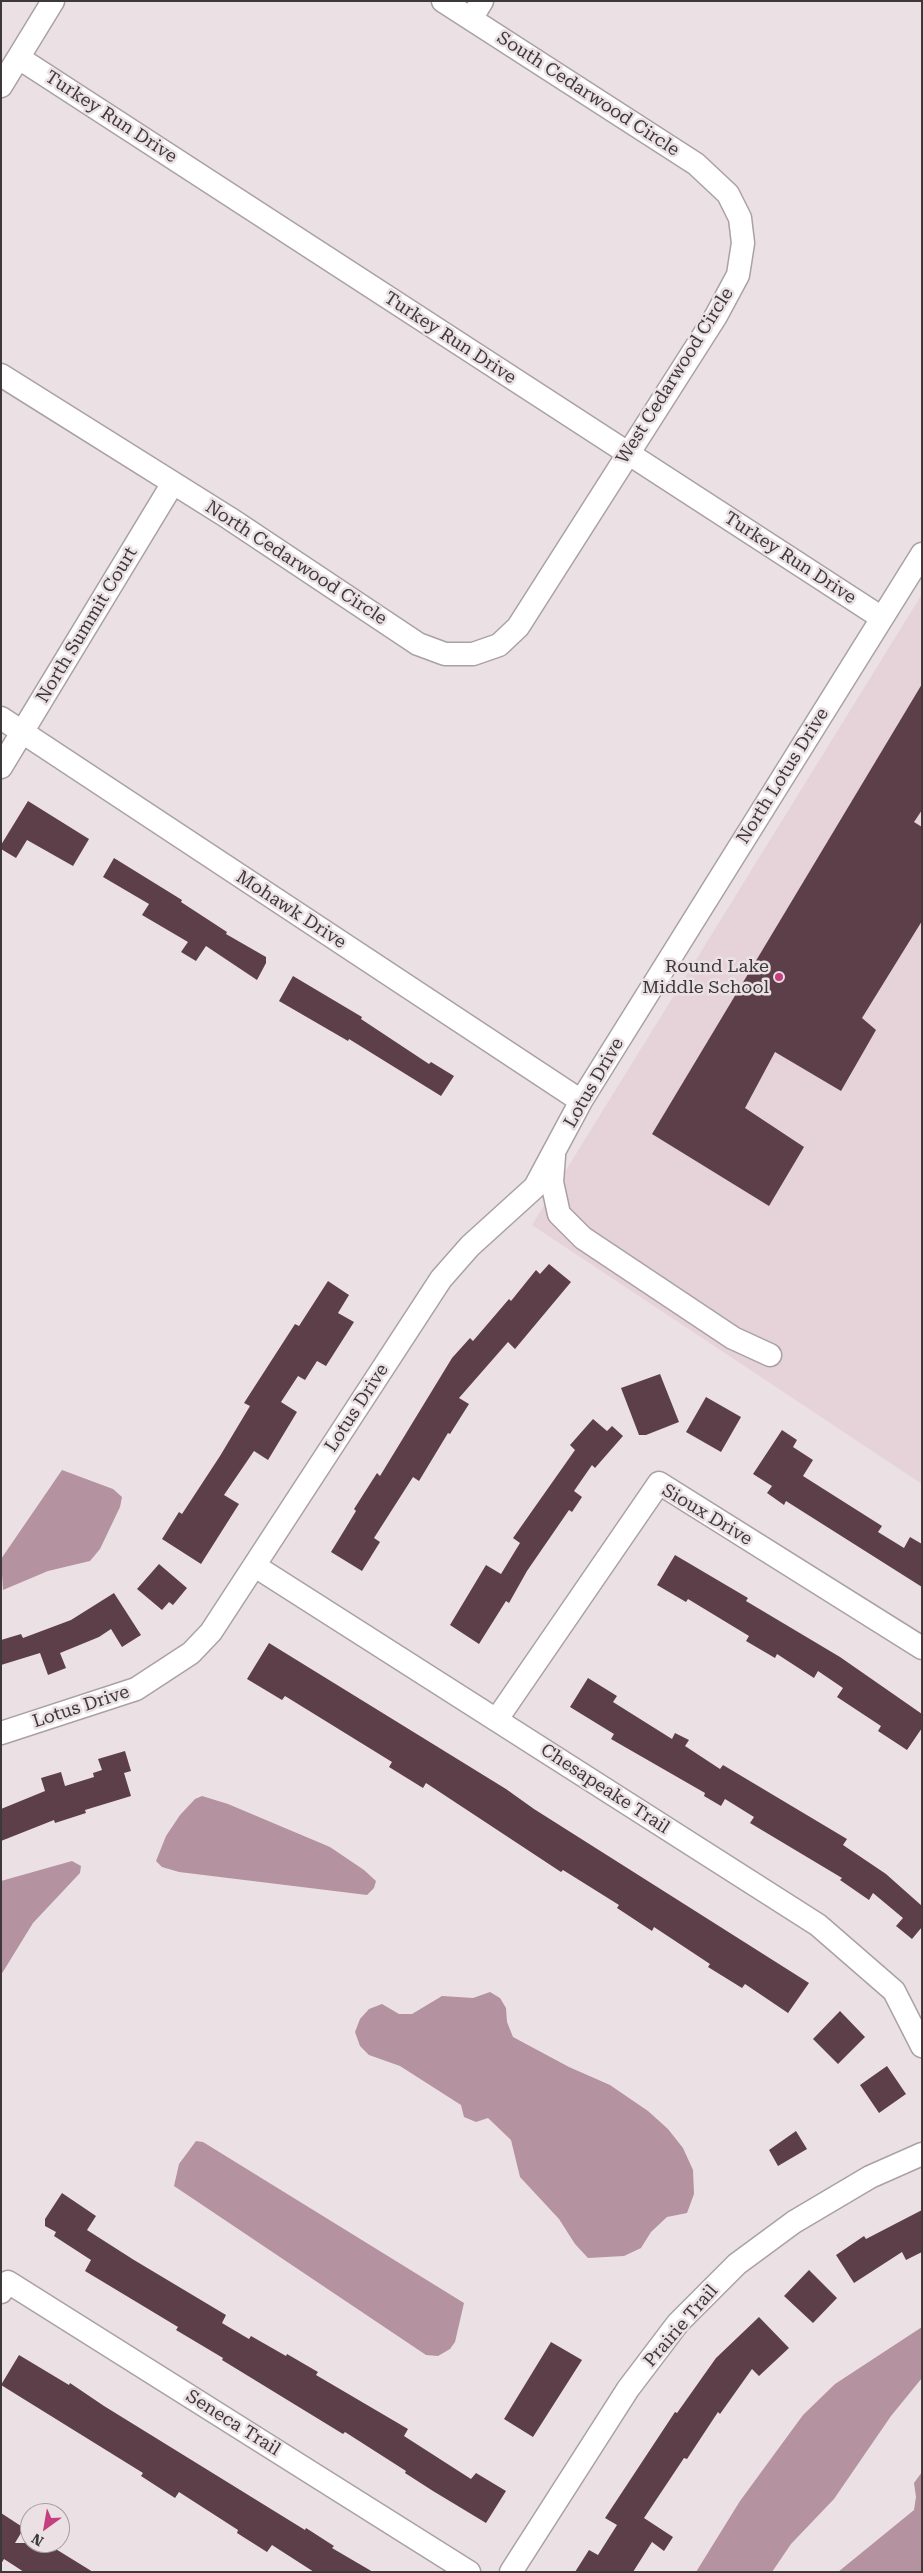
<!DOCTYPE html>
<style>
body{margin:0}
#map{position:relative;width:923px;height:2573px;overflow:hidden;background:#ebe1e4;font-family:"Roboto Serif",serif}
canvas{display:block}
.frame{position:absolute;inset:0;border:2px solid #3d393b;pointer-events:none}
.north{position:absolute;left:20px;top:2503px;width:50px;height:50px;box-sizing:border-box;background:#ebe1e4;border:1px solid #a59ea0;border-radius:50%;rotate:212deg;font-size:14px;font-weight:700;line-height:20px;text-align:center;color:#3d393b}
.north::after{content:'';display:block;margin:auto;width:18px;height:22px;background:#c53f7f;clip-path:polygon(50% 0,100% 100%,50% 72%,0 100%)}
</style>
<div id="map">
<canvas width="923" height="2573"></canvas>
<div class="frame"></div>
<div class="north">N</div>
</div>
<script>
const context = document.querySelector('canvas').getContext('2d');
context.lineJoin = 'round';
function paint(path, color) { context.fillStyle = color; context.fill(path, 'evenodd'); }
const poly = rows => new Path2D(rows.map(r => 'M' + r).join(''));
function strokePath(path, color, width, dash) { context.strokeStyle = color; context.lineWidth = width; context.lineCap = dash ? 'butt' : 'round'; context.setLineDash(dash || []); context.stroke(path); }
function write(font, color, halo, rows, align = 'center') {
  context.font = font + ' "Roboto Serif",serif'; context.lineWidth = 5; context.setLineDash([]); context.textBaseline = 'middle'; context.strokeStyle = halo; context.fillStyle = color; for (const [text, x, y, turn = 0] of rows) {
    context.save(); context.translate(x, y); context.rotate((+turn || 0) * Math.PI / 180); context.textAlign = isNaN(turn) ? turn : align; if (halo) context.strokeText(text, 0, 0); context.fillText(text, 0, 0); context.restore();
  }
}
paint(poly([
 [922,594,922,1484,532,1225]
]), '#e5d3d9');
paint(poly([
 [62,1470,113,1489,122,1497,120,1507,100,1549,90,1561,48,1571,3,1590,1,1559],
 [202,1796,228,1804,330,1847,364,1870,376,1881,374,1888,367,1895,179,1872,162,1867,156,1861,166,1836,180,1815,195,1799],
 [72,1861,81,1866,80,1873,33,1923,1,1975,1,1881],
 [490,1992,500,1998,506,2008,507,2022,513,2037,569,2067,610,2085,648,2111,668,2129,683,2148,693,2170,694,2194,687,2213,667,2217,651,2232,641,2248,624,2256,588,2258,575,2244,559,2219,520,2177,511,2140,488,2118,476,2122,464,2117,461,2105,400,2066,369,2055,360,2046,355,2032,360,2019,369,2009,382,2004,399,2014,412,2014,442,1996,473,1998],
 [196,2141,203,2142,464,2303,455,2342,450,2349,438,2356,426,2355,174,2186,179,2164],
 [922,2327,922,2378,891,2416,834,2499,791,2544,772,2572,696,2572,740,2501,803,2415,835,2384],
 [922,2472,922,2572,838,2572,914,2510,916,2497,914,2483]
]), '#b5929f');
paint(poly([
 [922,684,922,810,914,822,922,827,922,921,862,1018,876,1030,841,1091,775,1052,745,1108,804,1147,769,1206,652,1134],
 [28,801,89,839,73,866,27,840,16,858,1,849,1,845],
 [114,858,182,900,181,902,227,932,226,934,266,957,266,963,257,980,206,946,196,961,181,952,188,942,142,915,149,904,103,877],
 [293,976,362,1017,361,1019,429,1064,431,1062,454,1076,441,1096,349,1039,348,1041,279,1001],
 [549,1264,571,1282,515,1349,508,1342,459,1398,469,1404,450,1434,448,1433,419,1481,413,1477,374,1538,380,1542,362,1571,331,1552,356,1511,354,1509,377,1473,380,1476,452,1358,470,1338,473,1341,509,1299,511,1301,536,1270,540,1274],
 [328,1281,349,1295,338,1313,354,1322,326,1366,317,1361,305,1380,298,1376,281,1402,297,1412,268,1460,254,1451,224,1495,239,1504,201,1564,162,1539,179,1512,182,1514,220,1456,250,1406,244,1403,295,1324,299,1326],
 [660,1374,679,1422,646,1435,639,1435,621,1388],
 [706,1397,741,1417,721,1452,686,1432],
 [593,1419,607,1431,612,1426,623,1436,595,1468,592,1465,574,1491,582,1497,572,1512,569,1510,527,1571,509,1603,506,1601,479,1644,450,1625,486,1565,501,1574,520,1543,513,1538,575,1450,570,1445],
 [782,1430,797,1440,793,1447,813,1460,803,1476,882,1526,878,1532,904,1548,910,1537,922,1544,922,1587,786,1501,784,1505,767,1493,772,1486,753,1474],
 [675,1555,748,1598,746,1601,840,1657,922,1714,922,1728,907,1750,878,1731,881,1726,837,1697,843,1688,818,1671,814,1678,777,1654,775,1658,746,1641,749,1636,688,1599,686,1602,657,1585],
 [159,1564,187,1588,173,1605,169,1602,162,1610,137,1589],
 [114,1593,141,1635,122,1647,111,1629,99,1637,60,1653,66,1668,48,1675,40,1653,1,1665,1,1640,21,1634,23,1638,71,1620],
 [269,1643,506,1789,534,1809,809,1983,788,2013,745,1984,742,1988,708,1967,710,1964,654,1927,652,1931,617,1908,619,1905,563,1870,561,1872,426,1783,423,1788,389,1767,392,1762,285,1696,282,1700,247,1679],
 [588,1678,617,1696,613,1702,672,1739,675,1733,689,1740,685,1746,720,1769,723,1765,847,1839,843,1845,886,1874,922,1906,922,1927,912,1939,896,1926,903,1918,873,1893,869,1900,840,1880,842,1878,750,1823,754,1817,725,1799,721,1806,704,1796,705,1793,611,1739,614,1734,570,1707],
 [125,1751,131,1771,124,1773,131,1796,85,1810,86,1813,55,1823,54,1820,1,1841,1,1809,45,1791,41,1778,61,1772,65,1786,94,1777,93,1773,102,1770,98,1759],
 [840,2011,865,2037,838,2064,813,2039],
 [887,2066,906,2094,879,2113,860,2085],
 [796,2131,807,2149,778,2166,769,2150],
 [62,2193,96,2216,87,2230,134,2260,226,2315,222,2323,249,2339,251,2336,286,2356,287,2354,318,2372,316,2375,408,2429,404,2436,471,2479,476,2473,506,2491,486,2523,433,2491,405,2473,406,2471,345,2432,343,2434,222,2360,223,2358,176,2330,178,2327,85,2271,91,2260,54,2236,56,2232,45,2226,45,2219],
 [922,2210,922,2252,906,2260,902,2252,854,2283,836,2255,864,2236,866,2239],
 [809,2270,837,2298,813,2323,784,2296],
 [759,2317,789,2348,759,2376,752,2369,720,2414,718,2412,687,2459,684,2458,644,2518,673,2537,664,2551,652,2542,633,2572,575,2572,589,2550,598,2555,617,2525,605,2518,675,2412,677,2413,716,2358],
 [551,2342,582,2360,533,2437,504,2419],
 [19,2355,69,2385,70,2383,104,2406,305,2530,306,2528,334,2546,332,2548,373,2572,314,2572,272,2545,267,2552,237,2533,238,2530,179,2492,175,2498,141,2476,143,2473,1,2385],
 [1,2513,24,2528,15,2543,46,2543,93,2572,24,2572,4,2559,1,2564]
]), '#5d3f4a');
const street = poly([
 [471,19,482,1],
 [19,58,882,618],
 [1,86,53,1],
 [1,375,229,518,418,644,445,654,473,654,499,645,518,627,716,316,738,275,743,243,740,218,728,194,696,164,443,1],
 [1,718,581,1101],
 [1,767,173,483],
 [554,1156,552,1182,559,1214,583,1238,733,1338,770,1355],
 [255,1566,818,1925,894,1991,922,2046],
 [497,1719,659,1483,922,1648],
 [1,1733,136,1689,191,1653,211,1632,441,1279,470,1246,535,1187,581,1101,922,554],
 [1,2292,8,2282,469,2572],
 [511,2572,628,2389,678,2323,737,2264,794,2222,870,2177,922,2154]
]);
strokePath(street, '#aaa1a4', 25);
strokePath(street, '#fff', 22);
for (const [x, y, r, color] of [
 [779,977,5,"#c53f7f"]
]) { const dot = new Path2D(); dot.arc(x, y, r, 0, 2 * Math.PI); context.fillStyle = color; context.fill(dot); strokePath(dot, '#ebe1e4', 2); }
write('18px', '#3d393b', '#ebe1e4', [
 ["South Cedarwood Circle",588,94,33],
 ["Turkey Run Drive",111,117,33],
 ["Turkey Run Drive",450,338,33],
 ["West Cedarwood Circle",675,376,-58],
 ["Turkey Run Drive",790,558,33],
 ["North Cedarwood Circle",296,563,33],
 ["North Summit Court",87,625,-59],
 ["North Lotus Drive",783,776,-58],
 ["Mohawk Drive",291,910,33],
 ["Lotus Drive",594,1083,-60],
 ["Lotus Drive",357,1408,-57],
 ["Sioux Drive",707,1515,31],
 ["Lotus Drive",81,1707,-18],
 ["Chesapeake Trail",605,1789,33],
 ["Prairie Trail",681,2326,-49],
 ["Seneca Trail",233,2423,32]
]);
write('18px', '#3d393b', '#ebe1e4', [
 ["Round Lake",769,967],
 ["Middle School",769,988]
], 'right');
</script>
